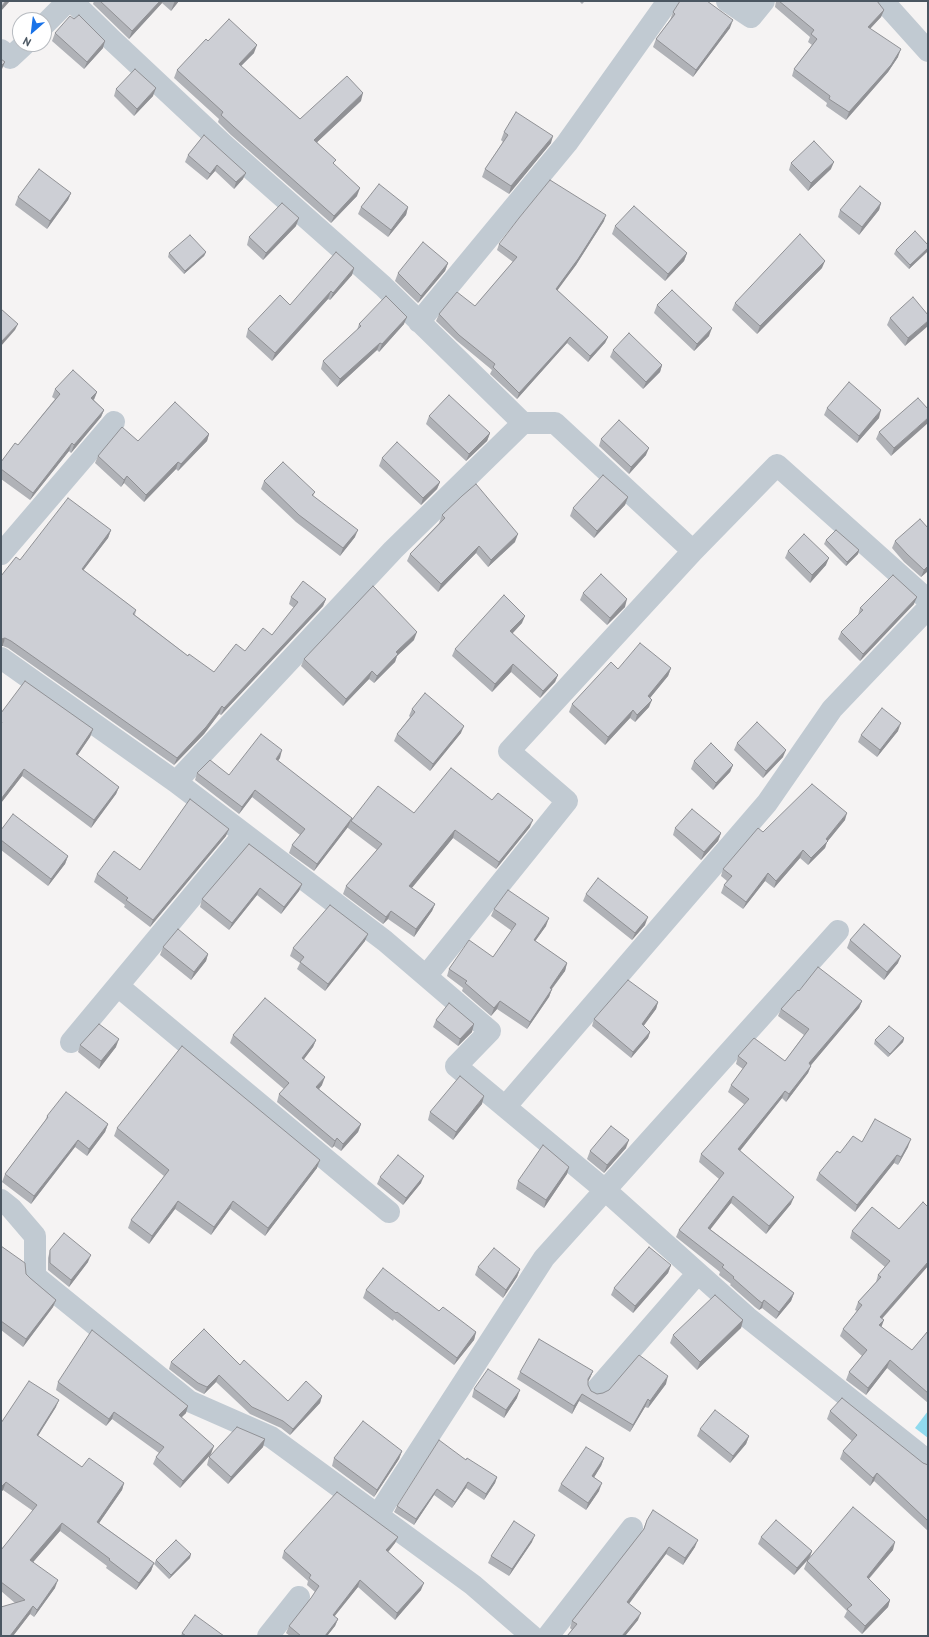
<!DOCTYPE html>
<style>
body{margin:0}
#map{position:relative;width:929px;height:1637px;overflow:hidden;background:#f5f3f3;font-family:"PT Sans",sans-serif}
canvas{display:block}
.frame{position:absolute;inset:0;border:2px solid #4a5661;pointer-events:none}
.north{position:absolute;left:12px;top:12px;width:40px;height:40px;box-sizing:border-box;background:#fff;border:1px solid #b7bbc0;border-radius:50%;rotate:208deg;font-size:11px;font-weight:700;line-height:16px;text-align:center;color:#4a5661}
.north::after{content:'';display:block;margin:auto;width:14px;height:18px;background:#1a73e8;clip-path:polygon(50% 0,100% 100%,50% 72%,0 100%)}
</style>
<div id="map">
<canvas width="929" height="1637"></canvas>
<div class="frame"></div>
<div class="north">N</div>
</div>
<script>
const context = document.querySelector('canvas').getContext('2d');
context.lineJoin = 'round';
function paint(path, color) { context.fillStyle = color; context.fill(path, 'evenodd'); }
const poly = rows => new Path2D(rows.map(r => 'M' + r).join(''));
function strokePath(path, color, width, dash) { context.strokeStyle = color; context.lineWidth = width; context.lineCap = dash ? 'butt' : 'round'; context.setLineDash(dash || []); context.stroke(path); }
paint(poly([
 [928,1411,928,1438,915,1428]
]), '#90daee');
strokePath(poly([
 [72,1,112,40,223,144,383,286,523,423,393,550,176,782],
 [727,1,751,17,764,1],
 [883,1,928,51],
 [44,25,68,1],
 [1,50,10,58,25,44],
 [419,322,567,143,668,1],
 [523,423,555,423,693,551,777,465,928,600],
 [1,554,114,422],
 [1,658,176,782,385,941,490,1031,456,1066,605,1190,747,1317,928,1461],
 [426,976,567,801,509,751,693,551],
 [118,986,389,1212],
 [71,1042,244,834],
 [505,1107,767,803,832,709,928,608],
 [1,1200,11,1208,35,1236,35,1276,189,1401,271,1437,473,1585,532,1636],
 [597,1389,698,1273],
 [377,1516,544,1258,838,931],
 [268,1636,299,1597],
 [548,1636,632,1528]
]), '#c1cad2', 22);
paint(poly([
 [94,1,179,1,171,11,162,3,129,39,93,4],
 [579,1,585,1,582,4],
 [776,1,877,1,884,10,881,17,870,29,898,57,888,72,846,120,826,106,827,103,792,76,794,69,812,45,808,42,810,37,775,7],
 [673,12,730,28,693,77,653,47,656,39,670,20],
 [55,33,103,48,84,69,52,41],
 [208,41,254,53,241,66,300,119,361,101,317,142,334,164,357,196,331,223,231,135,218,122,219,119,174,78,177,70],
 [116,89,153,96,134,116,114,96],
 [504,132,551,143,509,194,482,177,485,169,503,142,501,140],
 [204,135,243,179,234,189,215,171,207,180,185,162,188,155],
 [791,163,831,169,808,191,789,170],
 [71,193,68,200,47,229,15,205,18,197],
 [881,203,879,210,859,235,838,217,840,210],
 [361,207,408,207,406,215,388,237,358,214],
 [604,221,576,265,557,290,608,337,605,343,588,362,567,343,517,399,490,374,492,370,457,341,436,321,439,314,475,306,513,262,497,250,499,244],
 [296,226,263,260,247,245,249,237],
 [615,226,687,253,684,261,665,281,612,234],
 [928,245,928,251,909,269,894,254,896,250],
 [206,252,204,256,184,274,168,257,169,253],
 [448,263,445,271,418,303,395,281,398,273],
 [354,268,352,275,330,300,328,299,272,361,246,337,248,329],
 [822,268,757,334,732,310,735,303],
 [657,305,709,336,694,351,654,313],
 [928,315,905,346,887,325,890,318],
 [359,324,404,324,379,352,377,350,337,387,321,369,323,361,357,330],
 [613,350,662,365,660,372,643,389,610,357],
 [55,389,97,392,94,400,104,410,101,417,71,453,69,451,30,500,1,479,1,462,18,445,55,399,52,397],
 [918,398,891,456,876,439,879,432],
 [827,408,879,418,857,443,824,415],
 [429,416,490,433,487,441,466,461,426,424],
 [209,434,207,441,178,471,176,469,144,502,124,483,121,487,95,463,98,456,138,441],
 [601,439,646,455,629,474,599,446],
 [382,458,440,482,437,489,421,505,379,466],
 [264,481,315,492,313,496,355,537,340,556,296,522,261,489],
 [628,497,625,505,594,538,570,516,573,508],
 [442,515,515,542,488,567,476,553,438,592,407,561,410,554,439,523],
 [928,528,928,571,921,577,904,562,892,548,895,541],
 [111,530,108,538,83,570,136,610,135,615,188,656,214,672,272,635,294,608,289,604,291,597,326,599,323,606,221,715,219,714,204,734,174,765,8,648,3,646,20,560],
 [826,540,859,550,858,554,846,566,824,544],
 [788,551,826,565,810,583,785,558],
 [583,593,625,607,607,625,580,600],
 [914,604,860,661,838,639,841,632,858,615,860,608],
 [522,623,512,634,558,675,555,682,540,698,511,672,492,692,452,656,455,649],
 [414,640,397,656,395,662,374,683,369,679,343,706,301,666,304,659],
 [671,668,668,676,650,698,649,707,635,722,630,718,605,745,569,712,572,704,618,669],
 [412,709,461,733,430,771,394,741,397,734,410,717,409,716],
 [1,713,93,729,90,737,77,756,119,787,116,794,91,828,22,776,1,803],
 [898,731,877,757,858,742,861,735],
 [737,743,783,757,763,778,734,750],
 [280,758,278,761,352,818,414,813,492,800,530,827,496,869,453,838,411,888,435,904,432,911,414,937,388,919,383,924,343,894,346,886,377,850,348,828,348,827,314,871,289,853,292,845,300,835,252,797,239,814,195,780,197,773,229,775],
 [694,761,733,765,730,772,713,790,691,769],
 [845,820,827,842,825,848,808,865,800,858,774,888,765,881,743,909,721,893,724,885,727,881,721,876,723,869,763,832],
 [675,828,721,833,718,841,701,860,673,835],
 [1,830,68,856,65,864,48,886,1,850],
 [226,836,150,927,124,907,125,905,94,882,97,874,140,870],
 [249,844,302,884,299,891,281,914,257,895,229,930,200,907,202,899],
 [586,894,645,925,632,940,583,901],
 [494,909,546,926,535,941,567,963,565,971,552,989,549,997,527,1029,497,1009,491,1016,462,991,463,988,447,976,449,969,493,957,512,931,491,916],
 [850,940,898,963,884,980,847,948],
 [365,941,325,991,297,969,300,963,290,956,293,948],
 [163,947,208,954,206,961,191,980,160,955],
 [799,991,862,1001,859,1008,811,1065,808,1073,786,1102,782,1098,740,1151,791,1204,766,1234,731,1203,710,1229,794,1293,791,1301,776,1319,762,1308,759,1310,755,1307,730,1285,731,1284,719,1275,720,1272,676,1237,679,1230,719,1179,699,1162,701,1154,745,1105,728,1092,731,1085,743,1069,736,1064,738,1056,785,1061,804,1035,778,1016,781,1009],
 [658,1002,656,1009,643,1026,650,1032,648,1038,631,1058,592,1026,594,1019],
 [436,1020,472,1032,458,1046,433,1027],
 [233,1035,316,1040,313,1047,303,1060,322,1085,319,1089,361,1124,358,1132,341,1151,334,1146,332,1148,277,1102,279,1094,284,1089,230,1043],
 [904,1038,903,1042,888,1057,874,1044,875,1040],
 [80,1045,116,1047,99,1069,78,1052],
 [482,1104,453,1140,428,1120,430,1112],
 [47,1116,108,1124,105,1132,87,1156,75,1147,31,1204,2,1182,5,1174,45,1121],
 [117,1128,317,1168,265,1236,230,1209,211,1235,175,1209,149,1244,128,1228,131,1220,164,1176,114,1136],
 [862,1142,908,1147,898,1165,894,1163,855,1212,816,1180,819,1173,840,1153],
 [626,1148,604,1173,587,1159,590,1151],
 [569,1167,567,1174,544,1208,516,1189,518,1181],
 [380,1177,421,1183,403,1205,377,1184],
 [928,1207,928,1266,882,1319,881,1327,912,1350,928,1331,928,1403,887,1368,866,1395,846,1380,849,1372,862,1356,840,1336,843,1329,857,1311,855,1310,858,1302,876,1282,878,1275,885,1267,850,1238,852,1231,899,1229],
 [1,1246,30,1278,56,1300,53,1307,23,1347,1,1330],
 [50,1250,88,1262,69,1287,48,1270,48,1258],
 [671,1265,668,1273,633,1313,611,1295,614,1288],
 [478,1267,520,1269,517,1277,503,1298,475,1275],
 [366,1290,439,1311,476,1332,474,1340,454,1365,394,1319,393,1321,363,1298],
 [743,1320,741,1328,697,1370,670,1343,673,1335],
 [171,1362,240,1365,288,1401,322,1396,320,1403,290,1435,281,1428,250,1414,216,1382,204,1394,196,1390,169,1369],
 [593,1371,590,1378,588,1382,588,1385,591,1391,597,1394,603,1393,666,1384,648,1408,645,1407,630,1432,579,1401,572,1414,517,1379,520,1372],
 [58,1382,186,1413,181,1417,211,1454,180,1488,153,1464,156,1457,159,1453,112,1419,106,1426,56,1390],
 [474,1389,517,1398,504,1418,472,1397],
 [56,1407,38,1436,82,1467,124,1483,122,1490,99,1523,154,1563,151,1571,136,1590,106,1568,107,1566,60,1531,33,1562,55,1588,34,1617,30,1614,13,1636,1,1636,15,1603,1,1591,1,1550,33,1511,3,1490,1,1492,1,1423],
 [830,1411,923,1463,928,1465,928,1531,874,1481,870,1486,840,1459,843,1451,852,1441,827,1419],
 [700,1429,749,1436,746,1444,730,1463,697,1436],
 [265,1439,263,1447,228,1484,207,1465,209,1457],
 [402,1451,399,1459,374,1497,332,1466,334,1458],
 [604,1458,601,1466,594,1477,599,1491,586,1510,558,1491,561,1484],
 [466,1460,497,1477,495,1483,484,1500,466,1488,452,1508,434,1495,414,1525,394,1512,397,1506],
 [647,1520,695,1547,683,1565,666,1554,629,1604,638,1620,625,1636,567,1636,572,1630,570,1628,572,1621,643,1530],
 [398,1537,395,1543,388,1552,421,1590,395,1620,358,1587,334,1616,338,1619,335,1626,327,1636,290,1636,286,1633,289,1626,311,1598,315,1592,307,1585,308,1581,282,1558,284,1551],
 [761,1537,812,1551,810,1558,893,1550,869,1579,890,1600,888,1607,862,1634,844,1617,847,1611,804,1569,807,1561,794,1575,758,1544],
 [532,1542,509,1576,488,1563,491,1556],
 [190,1558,169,1579,154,1564,156,1560],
 [182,1633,224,1636,181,1636]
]), '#b0b2b7');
paint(poly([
 [6,1,10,1,1,11,1,7],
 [160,1,163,1,162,3,129,39,132,31],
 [175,1,179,1,171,11,174,3],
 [884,10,881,17,865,34,868,27],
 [733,20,730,28,693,77,696,70],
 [105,41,103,48,84,69,87,62],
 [257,45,254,53,236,71,239,64],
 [901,49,898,57,888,72,846,120,849,112],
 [5,62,2,69,1,70,1,66],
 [156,88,153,96,134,116,137,109],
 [363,93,361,101,312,147,314,140],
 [553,136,551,143,509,194,511,186],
 [834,162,831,169,808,191,811,183],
 [217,165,215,171,207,180,210,174],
 [246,173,243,179,234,189,236,182],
 [360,188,357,196,331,223,334,216],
 [71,193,68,200,47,229,50,221],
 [881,203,879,210,859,235,862,227],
 [408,207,406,215,388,237,391,230],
 [606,215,604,221,576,265,554,295,556,289],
 [299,218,296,226,263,260,266,253],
 [928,248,928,251,909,269,910,265],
 [206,252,204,256,184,274,185,271],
 [687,253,684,261,665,281,668,274],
 [825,261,822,268,757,334,760,326],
 [448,263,445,271,418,303,421,296],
 [354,268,352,275,330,300,333,293],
 [331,291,328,299,272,361,275,353],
 [407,317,404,324,379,352,382,344],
 [928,321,928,326,905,346,908,338],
 [18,324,15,330,1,346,1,342],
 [712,328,709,336,694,351,697,344],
 [570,337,567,343,517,399,519,393],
 [608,337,605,343,588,362,590,356],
 [380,343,377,350,337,387,340,379],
 [662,365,660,372,643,389,646,382],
 [97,392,94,399,88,406,91,398],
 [104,410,101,417,71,453,74,445],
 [881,410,879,418,857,443,859,436],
 [928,418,928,423,891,456,894,448],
 [490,433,487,441,466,461,469,454],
 [209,434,207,441,178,471,181,464],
 [72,443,69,451,30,500,33,493],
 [649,448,646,455,629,474,631,467],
 [178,462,176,469,144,502,146,495],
 [127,476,124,483,121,487,124,480],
 [440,482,437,489,421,505,423,498],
 [628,497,625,505,594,538,597,531],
 [111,530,108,538,79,576,82,569],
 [358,530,355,537,340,556,343,548],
 [518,534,515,542,488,567,491,560],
 [479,546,476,553,438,592,441,584],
 [859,550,858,554,846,566,847,562],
 [829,558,826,565,810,583,812,575],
 [928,566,928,571,921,577,924,570],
 [917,597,914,604,860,661,863,654],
 [326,599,323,606,221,715,224,708],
 [627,599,625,607,607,625,610,618],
 [525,616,522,623,507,639,510,631],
 [417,632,414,640,397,656,395,662,374,683,377,676,396,652],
 [5,638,3,646,1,646,1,639],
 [513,664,511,672,492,692,495,684],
 [671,668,668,676,645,704,648,696],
 [372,671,369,679,343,706,346,699],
 [558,675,555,682,540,698,543,691],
 [652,700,649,707,635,722,637,715],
 [222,706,219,714,204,734,174,765,177,758],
 [633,710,630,718,605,745,608,737],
 [901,723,898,731,877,757,880,750],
 [464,726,461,733,430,771,433,764],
 [93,729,90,737,73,762,76,754],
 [282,750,280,758,273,767,276,759],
 [786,750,783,757,763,778,766,771],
 [733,765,730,772,713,790,716,783],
 [24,769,22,776,1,803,1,799],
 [119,787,116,794,91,828,94,820],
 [255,790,252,797,239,814,242,807],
 [847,813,845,820,827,842,825,848,808,865,811,858],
 [352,818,348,827,314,871,317,864],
 [533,820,530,827,496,869,499,862],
 [229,829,226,836,150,927,153,920],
 [455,830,453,838,407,894,409,886],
 [721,833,718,841,701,860,704,852],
 [803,850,800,858,774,888,776,881],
 [68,856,65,864,48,886,51,879],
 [768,873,765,881,743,909,746,902],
 [302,884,299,891,281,914,284,907],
 [260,888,257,895,229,930,232,923],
 [435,904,432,911,414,937,416,929],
 [391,911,388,919,383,924,386,917],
 [648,917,645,925,632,940,635,933],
 [549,918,546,926,531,947,534,940],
 [368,934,365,941,325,991,328,984],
 [208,954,206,961,191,980,194,972],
 [901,956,898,963,884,980,887,972],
 [567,963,565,971,547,995,550,988],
 [552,989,549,997,527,1029,530,1022],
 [500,1001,497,1009,491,1016,494,1008],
 [862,1001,859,1008,806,1071,809,1063],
 [658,1002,656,1009,640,1031,642,1024],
 [474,1024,472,1032,458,1046,460,1039],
 [650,1032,648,1038,631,1058,633,1052],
 [904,1038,903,1042,888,1057,890,1054],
 [119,1039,116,1047,99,1069,101,1061],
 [316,1040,313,1047,299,1066,302,1058],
 [811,1066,808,1073,786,1102,789,1094],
 [325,1077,322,1085,314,1095,316,1087],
 [785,1091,782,1098,735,1157,738,1149],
 [484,1096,482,1104,453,1140,456,1132],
 [108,1124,105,1132,87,1156,89,1149],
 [361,1124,358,1132,341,1151,343,1144],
 [337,1138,334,1146,332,1148,335,1141],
 [911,1139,908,1147,898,1165,901,1157],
 [78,1140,75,1147,31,1204,34,1196],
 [629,1140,626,1148,604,1173,607,1165],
 [897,1155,894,1163,855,1212,857,1205],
 [320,1160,317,1168,265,1236,268,1228],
 [569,1167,567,1174,544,1208,546,1200],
 [424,1176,421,1183,403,1205,406,1198],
 [733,1196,731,1203,706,1235,708,1228],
 [794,1197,791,1204,766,1234,769,1226],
 [178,1201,175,1209,149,1244,152,1236],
 [233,1201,230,1209,211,1235,214,1227],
 [91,1255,88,1262,69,1287,71,1280],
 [928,1262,928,1266,877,1324,880,1317],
 [671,1265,668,1273,633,1313,635,1306],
 [520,1269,517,1277,503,1298,506,1290],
 [794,1293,791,1301,776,1319,779,1312],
 [56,1300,53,1307,23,1347,26,1339],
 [764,1300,762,1308,759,1310,762,1303],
 [743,1320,741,1328,697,1370,700,1362],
 [884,1320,881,1328,879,1325],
 [476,1332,474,1340,454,1365,457,1358],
 [890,1360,887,1368,866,1395,868,1388],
 [593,1371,590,1378,585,1386,588,1379],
 [219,1375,216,1382,204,1394,207,1387],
 [668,1376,666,1384,648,1408,650,1401],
 [520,1390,517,1398,504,1418,506,1410],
 [582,1394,579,1401,572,1414,574,1406],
 [322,1396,320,1403,290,1435,293,1429],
 [648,1399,645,1407,630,1432,633,1425],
 [59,1400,56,1407,34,1442,37,1435],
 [188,1406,186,1413,176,1423,179,1415],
 [114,1412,112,1419,106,1426,109,1419],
 [749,1436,746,1444,730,1463,733,1456],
 [265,1439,263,1447,228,1484,231,1477],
 [214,1446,211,1454,180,1488,183,1481],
 [402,1451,399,1459,374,1497,377,1490],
 [604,1458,601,1466,590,1484,592,1476],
 [877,1473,874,1481,870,1486,873,1478],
 [497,1477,495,1483,484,1500,486,1494],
 [6,1482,3,1490,1,1492,1,1487],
 [468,1482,466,1488,452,1508,455,1502],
 [124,1483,122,1490,95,1529,97,1522],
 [602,1483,599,1491,586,1510,588,1503],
 [437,1489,434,1495,414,1525,416,1519],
 [62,1523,60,1531,28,1568,30,1560],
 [535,1535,532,1542,509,1576,512,1569],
 [398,1537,395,1543,384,1557,386,1550],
 [698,1540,695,1547,683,1565,685,1558],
 [895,1542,893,1550,864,1584,867,1577],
 [669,1547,666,1554,625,1609,627,1602],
 [812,1551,809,1558,794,1575,797,1568],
 [191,1554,190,1558,169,1579,171,1575],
 [154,1563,151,1571,136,1590,139,1583],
 [58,1580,55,1588,34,1617,37,1610],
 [360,1580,358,1587,330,1622,333,1615],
 [424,1583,421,1590,395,1620,397,1613],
 [890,1600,888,1607,862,1634,865,1626],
 [33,1606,30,1614,13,1636,10,1636],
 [641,1613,638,1620,625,1636,622,1636],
 [338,1619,335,1626,327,1636,325,1636]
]), '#909195');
const building = poly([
 [1,1,6,1,1,7,1,1],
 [100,1,160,1,132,31,100,1],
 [680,1,707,1,733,20,696,70,656,39,675,14,673,12,680,1],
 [779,1,877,1,884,10,868,27,901,49,891,65,849,112,829,99,830,96,794,69,817,39,811,34,814,30,779,1],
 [79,15,105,41,87,62,55,33,70,16,74,19,79,15],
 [229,19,257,45,239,64,300,119,347,76,363,93,314,140,336,160,333,163,360,188,334,216,234,127,221,115,223,112,177,70,206,39,208,41,229,19],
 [1,59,5,62,1,66,1,59],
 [135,69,156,88,137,109,116,89,135,69],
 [516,112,553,136,511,186,485,169,508,135,504,132,516,112],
 [204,135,246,173,236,182,217,165,210,174,188,155,204,135],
 [814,141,834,162,811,183,791,163,814,141],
 [39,169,71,193,50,221,18,197,39,169],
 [550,180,606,215,578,259,556,289,608,337,590,356,570,337,519,393,493,367,495,364,459,335,439,314,457,292,475,306,517,257,499,244,519,218,550,180],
 [379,184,408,207,391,230,361,207,379,184],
 [860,186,881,203,862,227,840,210,860,186],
 [282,203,299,218,266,253,249,237,282,203],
 [634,206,687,253,668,274,615,226,634,206],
 [915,231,928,245,928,248,910,265,896,250,915,231],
 [800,234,825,261,760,326,735,303,800,234],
 [190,235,206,252,185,271,169,253,190,235],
 [423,242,448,263,421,296,398,273,423,242],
 [336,252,354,268,333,293,331,291,275,353,248,329,280,295,290,305,336,252],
 [672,290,712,328,697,344,657,305,672,290],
 [386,296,407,317,382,344,380,343,340,379,323,361,361,326,359,324,386,296],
 [913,297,928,315,928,321,908,338,890,318,913,297],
 [1,309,18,324,1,342,1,309],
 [629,333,662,365,646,382,613,350,629,333],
 [73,370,97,392,91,398,104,410,74,445,72,443,33,493,1,469,1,462,15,443,18,445,60,394,55,389,73,370],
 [849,382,881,410,859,436,827,408,849,382],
 [449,395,490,433,469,454,429,416,449,395],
 [918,398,928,409,928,418,894,448,879,432,918,398],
 [175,402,209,434,181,464,178,462,146,495,127,476,124,480,98,456,122,427,138,441,175,402],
 [619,420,649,448,631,467,601,439,619,420],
 [397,442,440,482,423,498,382,458,397,442],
 [283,462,315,492,312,495,358,530,343,548,299,515,264,481,283,462],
 [603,475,628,497,597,531,573,508,603,475],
 [476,484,518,534,491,560,479,546,441,584,410,554,445,518,442,515,462,496,476,484],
 [68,498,111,530,82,569,136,610,133,614,188,656,189,654,214,672,236,644,245,651,263,628,272,635,298,602,291,597,303,581,326,599,224,708,222,706,206,727,177,758,11,641,5,638,1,639,1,576,16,557,20,560,68,498],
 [920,519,928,528,928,566,924,570,907,554,895,541,920,519],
 [836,530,859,550,847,562,826,540,836,530],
 [804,534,829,558,812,575,788,551,804,534],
 [601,574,627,599,610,618,583,593,601,574],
 [893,575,917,597,863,654,841,632,863,610,860,608,893,575],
 [373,586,417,632,396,652,398,654,377,676,372,671,346,699,304,659,373,586],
 [504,595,525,616,510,631,558,675,543,691,513,664,495,684,455,649,504,595],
 [640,643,671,668,648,696,652,700,637,715,633,710,608,737,572,704,611,662,618,669,640,643],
 [25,681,93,729,76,754,119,787,94,820,24,769,1,799,1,724,2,722,1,721,1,713,25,681],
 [425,693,464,726,433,764,397,734,415,712,412,709,425,693],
 [882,708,901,723,880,750,861,735,882,708],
 [757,722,786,750,766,771,737,743,757,722],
 [261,734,282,750,276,759,352,818,317,864,292,845,305,829,255,790,242,807,197,773,210,760,229,775,261,734],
 [711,743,733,765,716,783,694,761,711,743],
 [451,768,492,800,498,793,533,820,499,862,455,830,409,886,435,904,416,929,391,911,386,917,346,886,382,844,351,821,378,786,414,813,451,768],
 [812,784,847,813,826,839,828,841,811,858,803,850,776,881,768,873,746,902,724,885,732,876,723,869,758,828,763,832,812,784],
 [190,799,229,829,153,920,126,900,128,898,97,874,114,851,140,870,190,799],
 [692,809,721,833,704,852,675,828,692,809],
 [13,814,68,856,51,879,1,840,1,830,13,814],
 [249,844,302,884,284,907,260,888,232,923,202,899,249,844],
 [598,878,648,917,635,933,586,894,598,878],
 [508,890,549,918,534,940,567,963,550,988,552,989,530,1022,500,1001,494,1008,465,983,467,981,449,969,469,940,493,957,516,924,494,909,508,890],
 [330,905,368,934,328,984,300,962,304,957,293,948,330,905],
 [864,924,901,956,887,972,850,940,864,924],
 [178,929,208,954,194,972,163,947,178,929],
 [818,967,862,1001,809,1063,811,1066,789,1094,785,1091,738,1149,794,1197,769,1226,733,1196,708,1228,794,1293,779,1312,764,1300,762,1303,758,1300,733,1278,734,1277,722,1267,724,1265,679,1230,724,1173,701,1154,749,1099,731,1085,747,1063,738,1056,754,1038,785,1061,809,1029,781,1009,798,990,799,991,818,967],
 [628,980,658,1002,642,1024,650,1032,633,1052,594,1019,628,980],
 [265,998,316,1040,302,1058,325,1077,316,1087,361,1124,343,1144,337,1138,335,1141,279,1094,289,1083,233,1035,265,998],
 [449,1003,474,1024,460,1039,436,1020,449,1003],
 [99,1024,119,1039,101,1061,80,1045,99,1024],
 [889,1026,904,1038,890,1054,875,1040,889,1026],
 [182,1046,320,1160,268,1228,233,1201,214,1227,178,1201,152,1236,131,1220,169,1170,117,1128,182,1046],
 [460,1076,484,1096,456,1132,430,1112,460,1076],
 [66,1092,108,1124,89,1149,78,1140,34,1196,5,1174,48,1117,47,1116,66,1092],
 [875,1119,911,1139,901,1157,897,1155,857,1205,819,1173,837,1151,840,1153,853,1136,862,1142,875,1119],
 [611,1126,629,1140,607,1165,590,1151,611,1126],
 [543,1145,569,1167,546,1200,518,1181,543,1145],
 [398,1155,424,1176,406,1198,380,1177,398,1155],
 [923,1202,928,1207,928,1262,880,1317,884,1320,879,1325,912,1350,928,1331,928,1393,890,1360,868,1388,849,1372,867,1350,843,1329,862,1305,858,1302,881,1277,878,1275,890,1261,852,1231,872,1207,899,1229,923,1202],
 [64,1233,91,1255,71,1280,50,1263,50,1250,64,1233],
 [1,1246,25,1263,26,1274,30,1278,56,1300,26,1339,1,1321,1,1246],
 [649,1247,671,1265,635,1306,614,1288,649,1247],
 [494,1248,520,1269,506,1290,478,1267,494,1248],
 [383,1268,439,1311,443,1307,476,1332,457,1358,397,1312,396,1313,366,1290,383,1268],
 [715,1295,743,1320,700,1362,673,1335,715,1295],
 [204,1329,240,1365,244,1360,288,1401,306,1381,322,1396,293,1429,283,1421,252,1407,219,1375,207,1387,198,1383,171,1362,204,1329],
 [92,1330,188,1406,179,1415,214,1446,183,1481,156,1457,164,1447,114,1412,109,1419,58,1382,92,1330],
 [539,1339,593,1371,588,1379,588,1385,591,1391,597,1394,603,1393,609,1390,639,1355,668,1376,650,1401,648,1399,633,1425,582,1394,574,1406,520,1372,539,1339],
 [488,1369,520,1390,506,1410,474,1389,488,1369],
 [29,1381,59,1400,37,1435,82,1467,89,1458,124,1483,97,1522,154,1563,139,1583,109,1560,110,1559,62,1523,30,1560,58,1580,37,1610,33,1606,10,1636,1,1636,1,1607,25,1600,1,1582,1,1550,37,1505,6,1482,1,1487,1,1423,29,1381],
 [842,1398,923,1463,928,1465,928,1521,877,1473,873,1478,843,1451,857,1435,830,1411,842,1398],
 [715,1410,749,1436,733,1456,700,1429,715,1410],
 [363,1421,402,1451,377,1490,334,1458,363,1421],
 [237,1427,265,1439,231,1477,209,1457,237,1427],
 [439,1440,466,1460,467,1458,497,1477,486,1494,468,1482,455,1502,437,1489,416,1519,397,1506,439,1440],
 [586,1447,604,1458,592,1476,602,1483,588,1503,561,1484,586,1447],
 [337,1492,398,1537,386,1550,424,1583,397,1613,360,1580,333,1615,338,1619,325,1636,301,1636,289,1626,311,1598,319,1586,309,1578,311,1575,284,1551,337,1492],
 [853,1507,895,1542,867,1577,890,1600,865,1626,847,1609,852,1605,807,1561,853,1507],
 [653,1510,698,1540,685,1558,669,1547,627,1602,641,1613,622,1636,567,1636,577,1624,572,1621,644,1529,647,1520,653,1510],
 [776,1520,812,1551,797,1568,761,1537,776,1520],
 [514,1521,535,1535,512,1569,491,1556,514,1521],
 [176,1540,191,1554,171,1575,156,1560,176,1540],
 [195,1615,224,1636,186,1636,182,1633,195,1615]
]);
paint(building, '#cdcfd5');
strokePath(building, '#909195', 1);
</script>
